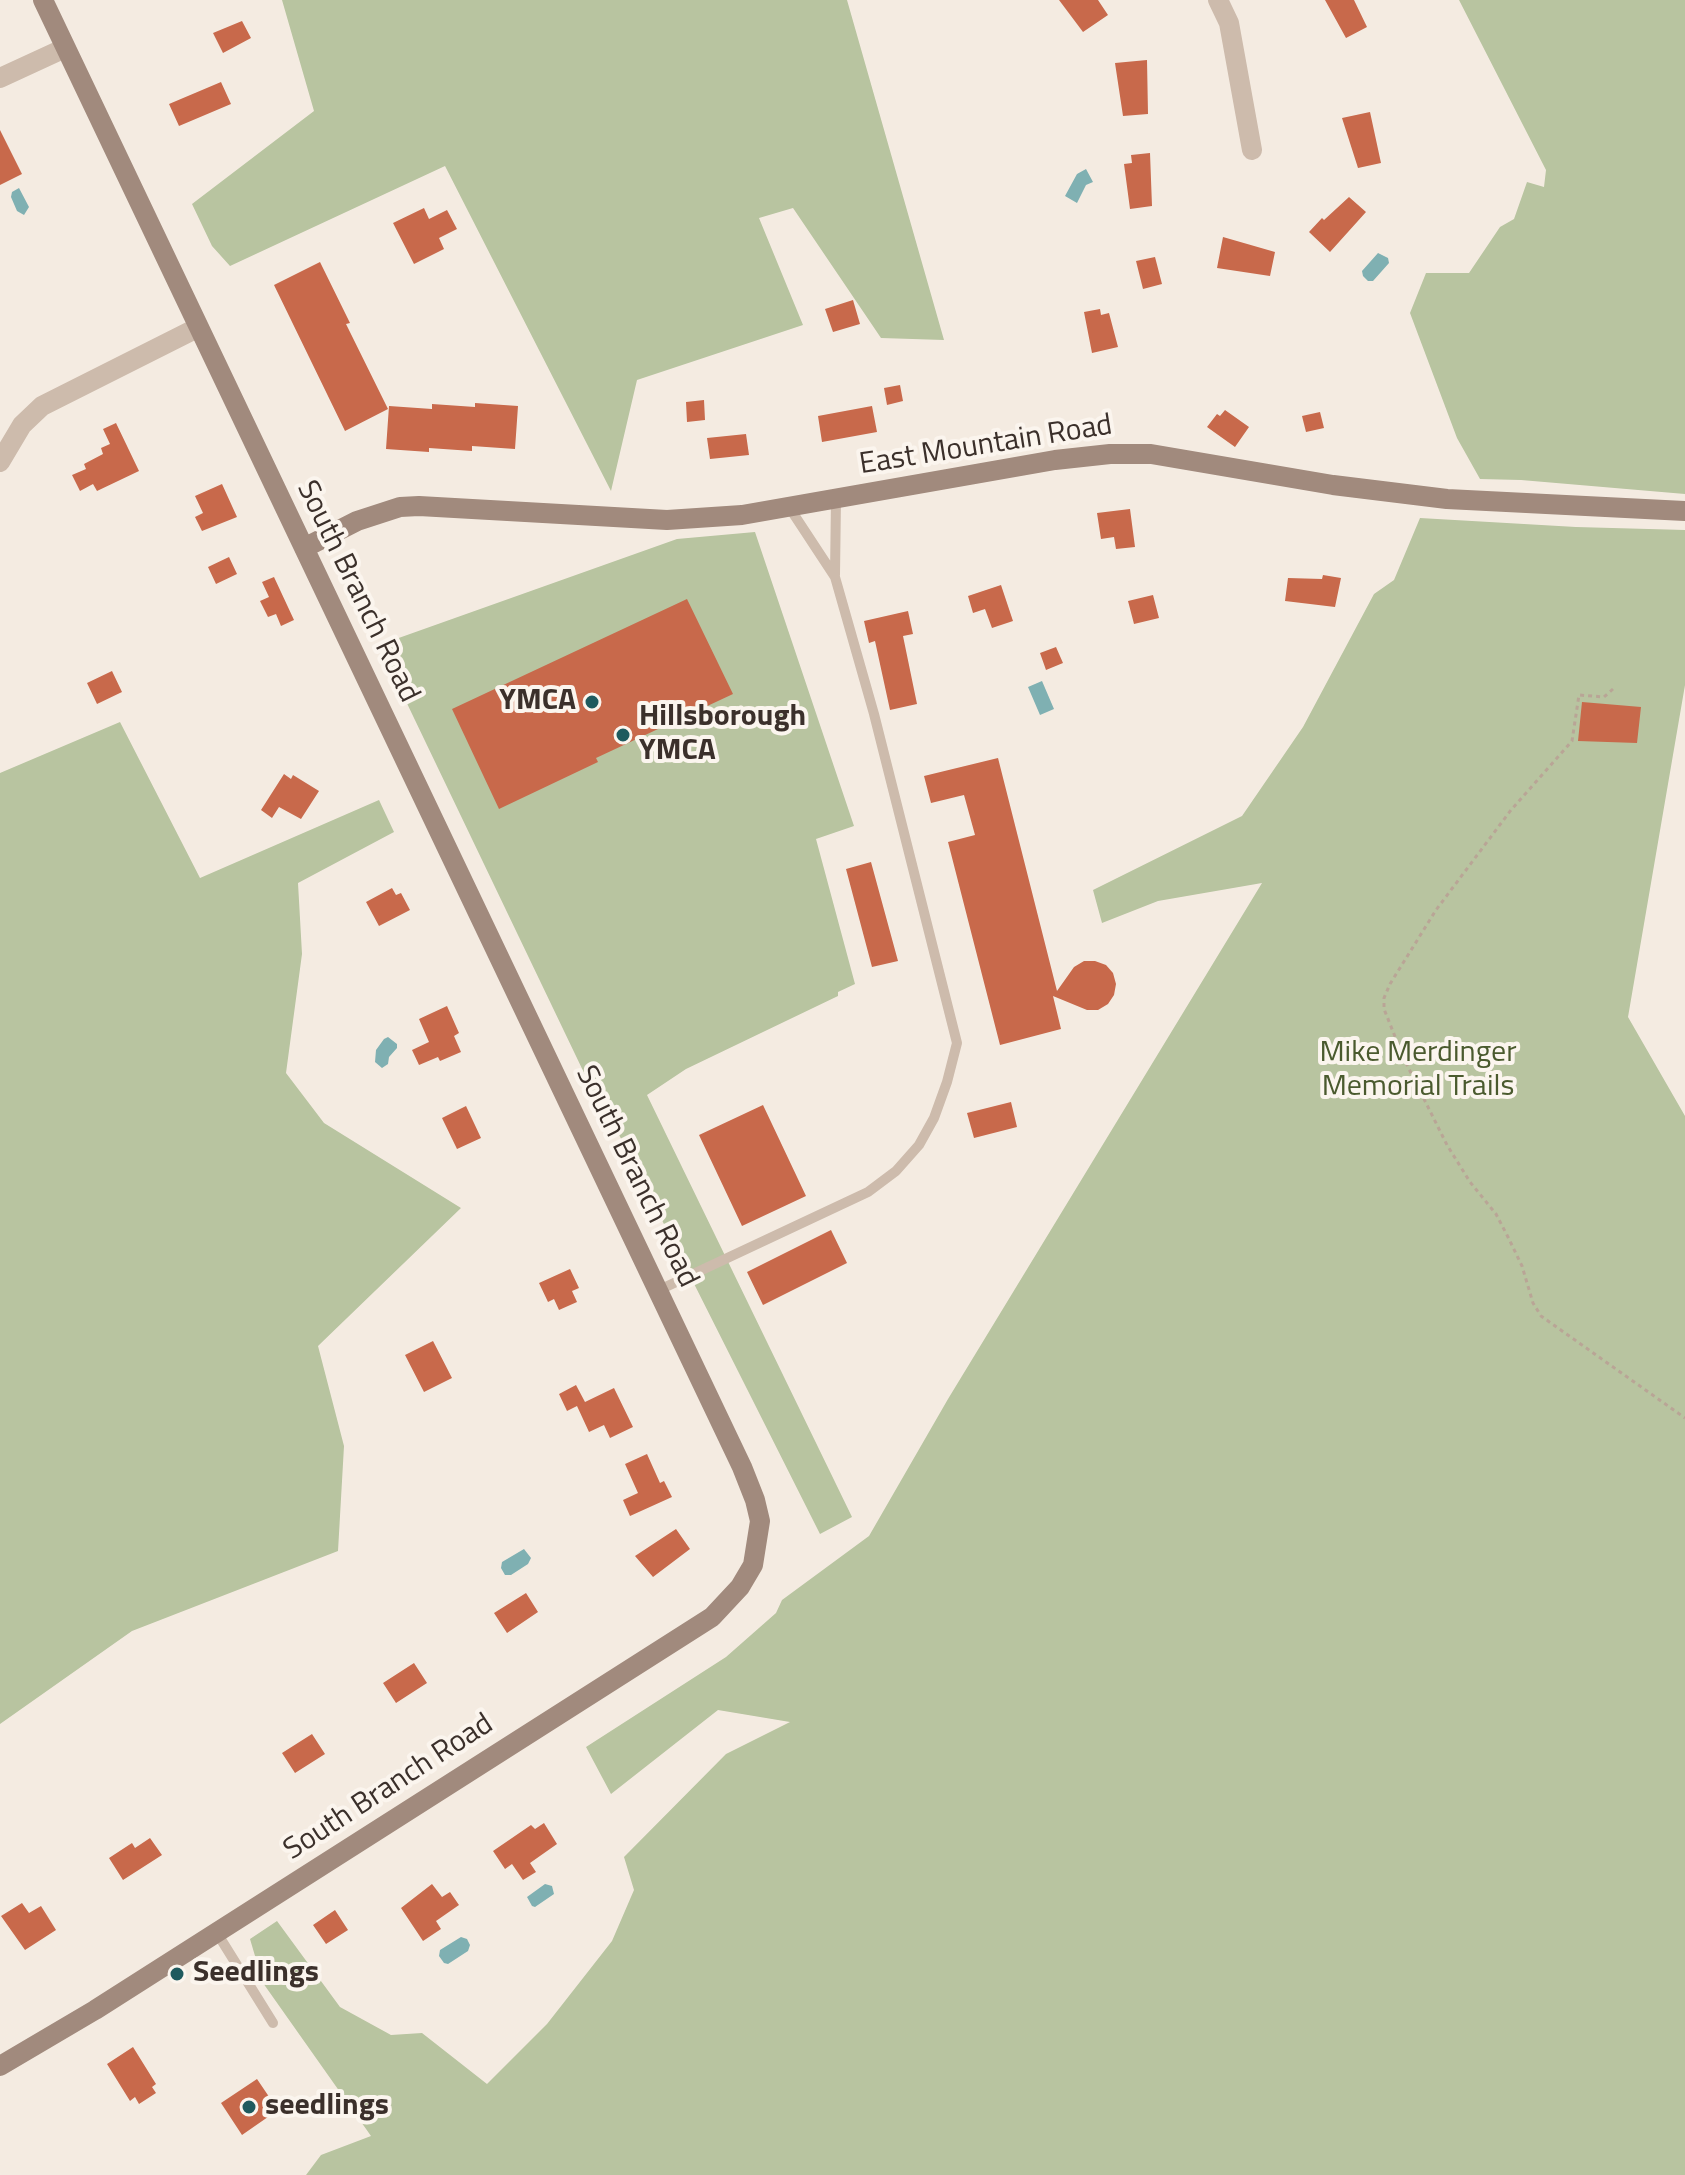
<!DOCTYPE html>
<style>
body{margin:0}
canvas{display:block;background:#f4ebe1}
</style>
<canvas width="1685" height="2175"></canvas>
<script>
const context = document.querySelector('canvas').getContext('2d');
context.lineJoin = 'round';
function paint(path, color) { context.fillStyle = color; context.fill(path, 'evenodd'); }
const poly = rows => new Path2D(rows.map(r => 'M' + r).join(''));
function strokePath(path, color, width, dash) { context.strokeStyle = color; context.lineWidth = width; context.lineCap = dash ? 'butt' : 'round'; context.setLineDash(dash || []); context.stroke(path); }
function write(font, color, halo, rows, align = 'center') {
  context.font = font + ' "Titillium Web",sans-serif'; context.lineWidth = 8; context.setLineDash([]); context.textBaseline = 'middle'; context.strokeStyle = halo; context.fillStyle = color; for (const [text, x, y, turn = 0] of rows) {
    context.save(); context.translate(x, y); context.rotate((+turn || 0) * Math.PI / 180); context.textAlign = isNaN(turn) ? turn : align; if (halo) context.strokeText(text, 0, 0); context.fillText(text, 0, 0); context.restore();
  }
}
paint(poly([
 [282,0,847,0,944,340,881,338,793,208,759,218,803,325,637,380,611,491,445,166,230,266,212,246,192,204,314,111],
 [1459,0,1685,0,1685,494,1521,480,1480,479,1457,438,1410,313,1426,273,1469,273,1500,227,1514,219,1527,182,1544,187,1546,170],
 [1420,518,1576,527,1685,530,1685,685,1628,1017,1685,1116,1685,2175,306,2175,321,2155,371,2136,263,1983,250,1939,277,1921,340,2007,391,2035,422,2033,487,2084,547,2024,612,1941,634,1890,624,1857,726,1754,790,1722,718,1710,611,1794,586,1747,726,1657,776,1613,782,1600,869,1536,948,1399,1262,883,1158,901,1102,923,1093,890,1242,816,1303,727,1374,594,1394,580],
 [755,532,854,826,816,839,855,984,838,992,838,996,686,1069,647,1095,852,1517,820,1534,602,1101,598,1102,379,645,677,539],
 [120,722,200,878,379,800,394,832,298,883,302,954,286,1073,324,1123,461,1208,318,1346,344,1446,338,1551,132,1631,0,1724,0,773]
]), '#b8c4a0');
paint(poly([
 [1086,169,1093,182,1086,185,1077,203,1065,196,1077,174],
 [19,188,29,207,24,215,17,211,11,197,12,192],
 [1378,253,1388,258,1389,263,1373,281,1368,281,1363,276,1362,271],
 [1042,681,1054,709,1040,715,1028,687],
 [388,1037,397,1044,397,1048,389,1057,388,1064,382,1068,375,1062,376,1050,384,1039],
 [524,1549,531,1558,528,1564,511,1575,505,1575,501,1568,502,1562],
 [545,1884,552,1886,554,1894,535,1907,532,1906,527,1897],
 [461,1937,467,1939,470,1945,468,1951,448,1964,444,1963,439,1956,440,1950]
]), '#7fb0b2');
paint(poly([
 [1059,0,1098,0,1108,15,1083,32],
 [1325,0,1354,0,1367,27,1346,38],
 [242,21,251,38,223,53,213,33],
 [1147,60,1148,114,1123,116,1115,63],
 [221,82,231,104,179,126,169,104],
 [1370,112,1381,163,1358,168,1342,118],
 [0,130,22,174,0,185],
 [1150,153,1152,206,1130,209,1124,164,1132,163,1131,155],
 [1349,197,1366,212,1330,252,1309,232,1322,218,1324,220],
 [424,208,429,219,447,210,457,229,439,238,444,249,414,264,393,223],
 [1223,237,1275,252,1270,276,1217,268],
 [1155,257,1162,284,1143,289,1136,261],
 [320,262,350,323,346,324,388,409,345,431,274,285],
 [853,300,860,324,833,332,825,309],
 [1100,309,1101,315,1109,313,1118,347,1092,353,1084,312],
 [900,385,903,401,887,405,884,388],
 [704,400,705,420,687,422,686,402],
 [475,403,518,406,515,449,472,446,472,451,429,448,429,452,386,449,389,406,432,409,432,404,475,407],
 [872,406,877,432,822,442,818,416],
 [1225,410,1249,427,1235,447,1207,427,1217,414,1220,416],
 [1320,412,1324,428,1306,432,1302,416],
 [116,423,139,471,97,491,93,484,80,491,72,475,86,469,84,464,103,454,101,448,110,444,103,429],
 [746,434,749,455,710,459,707,438],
 [222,484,237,517,202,531,195,517,203,513,195,496],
 [1130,509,1135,547,1116,549,1114,537,1101,539,1097,513],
 [229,557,237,574,216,584,208,567],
 [1323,575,1341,578,1335,607,1285,601,1288,578,1322,579],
 [274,577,294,620,281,626,276,614,268,617,260,601,269,597,262,582],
 [1001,585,1013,621,992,628,985,609,973,613,968,596],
 [1153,595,1159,618,1134,624,1128,601],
 [687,599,733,694,596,758,598,762,499,809,452,709],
 [908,611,913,634,903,636,917,704,890,710,875,641,869,643,864,621],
 [1056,647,1063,663,1046,670,1040,653],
 [112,671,122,692,97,704,87,683],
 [1582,702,1641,707,1637,743,1578,741],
 [998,758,1057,991,1074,967,1084,961,1095,961,1106,965,1113,973,1116,984,1114,995,1108,1004,1098,1010,1087,1010,1053,996,1061,1029,1000,1045,948,842,975,835,964,795,931,803,924,776],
 [284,774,291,779,293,775,319,791,301,819,279,807,272,818,261,810],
 [871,862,898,961,872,967,846,869],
 [392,888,396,895,401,893,410,910,379,926,366,902],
 [447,1006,459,1033,454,1036,461,1052,440,1061,438,1057,419,1065,412,1050,429,1042,419,1019],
 [1011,1102,1017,1127,974,1138,967,1113],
 [763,1105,806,1196,742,1226,699,1135],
 [466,1106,481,1138,457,1149,442,1118],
 [831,1230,847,1263,763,1305,747,1272],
 [570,1269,579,1288,572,1291,577,1302,559,1310,554,1299,548,1302,539,1283],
 [433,1341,452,1378,424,1392,405,1355],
 [576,1385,585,1402,614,1388,633,1427,610,1438,604,1425,589,1432,577,1406,567,1411,559,1394],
 [647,1454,660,1483,664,1481,672,1497,630,1516,623,1500,638,1493,625,1464],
 [676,1529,690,1549,653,1577,635,1556],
 [526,1593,538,1612,507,1633,494,1613],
 [414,1663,427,1683,396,1703,383,1683],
 [312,1734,325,1754,295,1773,282,1753],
 [544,1823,557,1844,530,1863,536,1872,523,1880,512,1864,505,1869,493,1851,531,1825,535,1829],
 [150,1838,162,1855,123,1880,109,1858,132,1843,135,1848],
 [432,1884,442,1897,450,1892,459,1905,436,1921,441,1929,423,1941,401,1908],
 [22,1903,29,1913,41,1906,56,1930,25,1950,1,1916],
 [335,1910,348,1930,326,1944,313,1925],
 [133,2047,156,2084,152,2087,156,2093,139,2104,135,2097,130,2101,107,2064],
 [257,2079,278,2110,242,2135,221,2103]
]), '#c8694b');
strokePath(poly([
 [1613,689,1604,697,1579,695,1572,741,1511,810,1436,910,1390,984,1384,998,1384,1009,1404,1059,1447,1145,1470,1182,1496,1214,1508,1237,1522,1266,1533,1303,1541,1316,1685,1418]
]), '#b9a596', 3, [4, 4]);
strokePath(poly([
 [835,575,836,499],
 [657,1291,868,1192,896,1171,919,1145,934,1118,947,1082,957,1043,874,714,835,577,789,507],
 [217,1933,273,2023]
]), '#cdbbac', 10);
strokePath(poly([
 [1218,0,1229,23,1252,150],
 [0,78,65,48],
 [0,462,22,425,42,406,197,328]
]), '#cdbbac', 20);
strokePath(poly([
 [304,548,357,521,400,507,419,506,667,520,742,515,1055,460,1110,454,1151,454,1333,485,1447,499,1685,511],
 [0,2066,95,2010,712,1617,740,1587,753,1565,760,1521,755,1500,742,1467,43,0]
]), '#a18a7d', 20);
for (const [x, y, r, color] of [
 [592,702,8,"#1f5a5e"],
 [623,735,8,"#1f5a5e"],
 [177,1974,8,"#1f5a5e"],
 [249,2107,8,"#1f5a5e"]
]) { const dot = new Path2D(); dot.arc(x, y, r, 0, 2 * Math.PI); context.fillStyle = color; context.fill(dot); strokePath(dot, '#fbf5ee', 3); }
write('30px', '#3b302b', '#fbf5ee', [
 ["East Mountain Road",986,446,-9],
 ["South Branch Road",357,592,64],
 ["South Branch Road",636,1177,64],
 ["South Branch Road",389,1788,-33]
]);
write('bold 30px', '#3b302b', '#fbf5ee', [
 ["YMCA",576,702,"right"],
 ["Hillsborough",639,718],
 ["YMCA",639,752],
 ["Seedlings",193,1974],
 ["seedlings",265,2107]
], 'left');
write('30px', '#4a5a2e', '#fbf5ee', [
 ["Mike Merdinger",1418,1054],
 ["Memorial Trails",1418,1088]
]);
</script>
